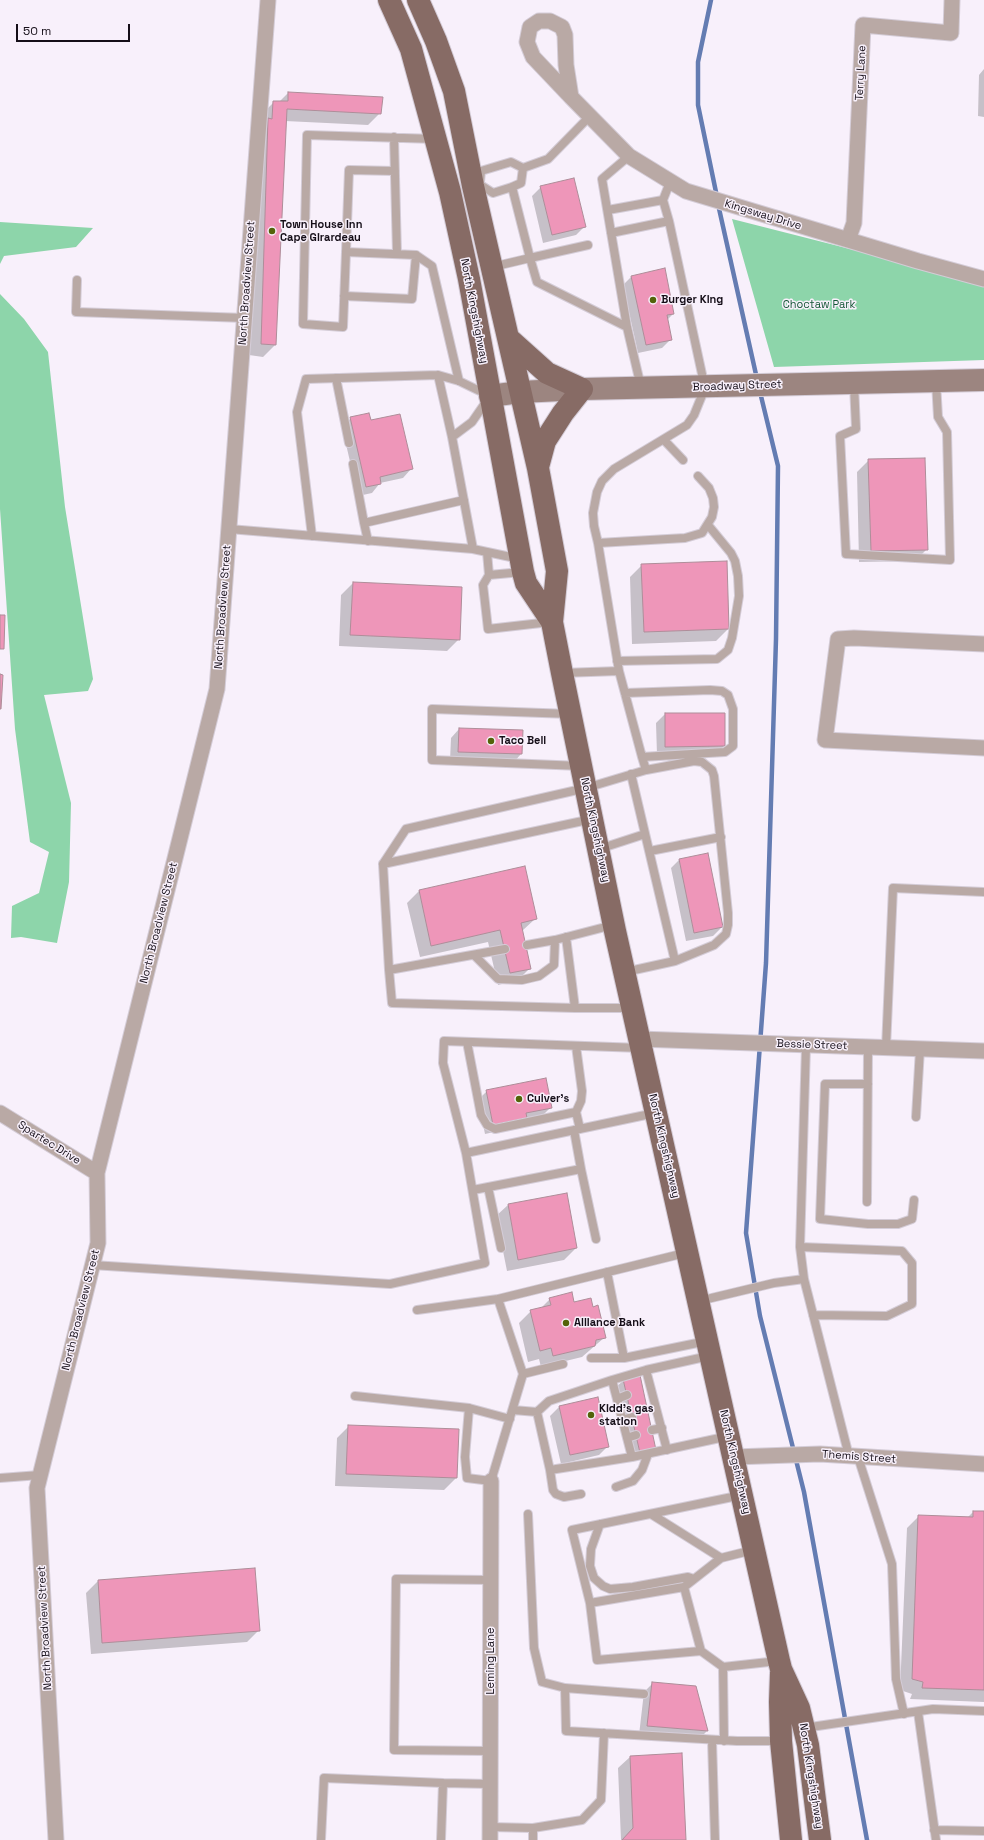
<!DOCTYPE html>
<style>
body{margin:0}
#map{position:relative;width:984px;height:1840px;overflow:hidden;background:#f8f0fb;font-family:"Space Grotesk",sans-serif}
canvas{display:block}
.scale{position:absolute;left:16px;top:24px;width:114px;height:18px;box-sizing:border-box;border:2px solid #150e18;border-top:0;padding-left:5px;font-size:12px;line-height:14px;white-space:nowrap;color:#150e18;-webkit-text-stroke:3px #f8f0fb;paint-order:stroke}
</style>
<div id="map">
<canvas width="984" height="1840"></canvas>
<div class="scale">50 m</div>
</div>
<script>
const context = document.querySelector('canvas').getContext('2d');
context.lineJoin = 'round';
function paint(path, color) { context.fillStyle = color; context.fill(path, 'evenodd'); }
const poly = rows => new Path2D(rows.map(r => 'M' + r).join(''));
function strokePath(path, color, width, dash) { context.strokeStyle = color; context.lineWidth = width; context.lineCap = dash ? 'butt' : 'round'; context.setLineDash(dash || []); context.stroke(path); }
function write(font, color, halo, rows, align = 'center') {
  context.font = font + ' "Space Grotesk",sans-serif'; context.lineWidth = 3; context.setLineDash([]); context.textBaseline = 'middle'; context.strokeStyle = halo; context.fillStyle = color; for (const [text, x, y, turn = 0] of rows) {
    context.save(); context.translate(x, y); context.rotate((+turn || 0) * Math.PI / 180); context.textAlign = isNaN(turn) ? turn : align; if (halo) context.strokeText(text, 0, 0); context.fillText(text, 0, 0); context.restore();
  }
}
paint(poly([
 [732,219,984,283,984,360,774,367],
 [0,222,93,228,76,247,4,256,0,264],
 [0,294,24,319,48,352,65,507,93,679,88,691,44,695,71,803,69,882,57,943,21,937,11,938,12,906,39,893,49,852,30,842,15,729,0,509]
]), '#8dd5aa');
paint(poly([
 [984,69,984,117,978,116,979,75],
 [288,93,380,113,368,125,285,121,275,345,263,357,249,355,262,114,274,102,279,102],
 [541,187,585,226,576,235,543,243,532,196],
 [632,276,673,314,667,320,671,339,662,348,638,353,623,285],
 [351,418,370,421,411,469,403,478,380,483,372,493,358,496,342,427],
 [869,460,927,549,915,561,859,562,857,472],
 [726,562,728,629,716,641,632,644,630,577,642,565],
 [353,583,459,639,447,651,339,646,341,595],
 [665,714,724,746,716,755,657,755,656,723],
 [459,729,521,754,513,763,450,761,451,738],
 [680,859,722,927,713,936,686,941,671,868],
 [524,867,535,919,522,931,530,968,518,980,498,985,488,942,420,957,407,903,419,891],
 [487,1091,551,1107,542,1116,517,1127,485,1134,478,1100],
 [566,1194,576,1248,564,1260,507,1271,496,1216,508,1205],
 [550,1299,573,1304,605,1337,582,1357,541,1367,539,1359,528,1362,519,1323,531,1311,540,1309],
 [624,1380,646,1458,631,1462,615,1388],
 [559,1407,608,1446,599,1455,561,1464,550,1416],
 [349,1426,458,1430,456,1478,444,1490,335,1486,337,1438],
 [973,1512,984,1512,984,1702,910,1699,912,1694,900,1690,907,1528,919,1516,967,1518],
 [254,1569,259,1630,247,1642,91,1654,86,1593,98,1581],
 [653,1683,696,1686,707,1731,698,1740,639,1735,644,1692],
 [630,1757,685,1840,621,1840,618,1768]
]), '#0003');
strokePath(poly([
 [711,0,698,62,698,105,717,197],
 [718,204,757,379],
 [760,392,778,466,776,639,766,963,746,1233,760,1316,804,1492,867,1840]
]), '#647cb2', 4.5);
const building = poly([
 [288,92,383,97,381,114,287,109,276,345,261,344,268,118,272,119,273,101,288,101,288,92],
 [574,178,586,227,552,235,540,186,574,178],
 [665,268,674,314,667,315,672,340,646,345,631,276,665,268],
 [369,413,371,420,400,414,413,469,380,477,381,484,366,487,350,417,369,413],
 [925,458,928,550,871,551,868,459,925,458],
 [727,561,729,629,644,632,641,564,727,561],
 [353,582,462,587,460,640,350,635,353,582],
 [0,615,5,615,4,649,0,649,0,615],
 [0,674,3,675,1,709,0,709,0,674],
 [665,713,725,713,725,746,665,747,665,713],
 [459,728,523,730,522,754,458,752,459,728],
 [708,853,723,927,694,933,679,859,708,853],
 [525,866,537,919,521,923,531,969,510,973,500,930,431,946,419,890,525,866],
 [546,1078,552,1108,526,1113,527,1118,493,1125,486,1090,546,1078],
 [567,1193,577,1248,518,1260,508,1204,567,1193],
 [572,1292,574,1302,591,1298,593,1307,598,1305,606,1338,596,1340,595,1346,553,1356,551,1348,540,1351,530,1310,551,1305,549,1298,572,1292],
 [640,1375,656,1450,640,1453,623,1379,640,1375],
 [598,1397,609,1447,570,1455,559,1406,598,1397],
 [348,1425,459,1429,457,1478,346,1474,348,1425],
 [973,1511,984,1511,984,1690,922,1688,923,1682,912,1679,918,1515,973,1517,973,1511],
 [255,1568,260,1631,102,1643,98,1580,255,1568],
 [652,1682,696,1686,708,1731,647,1726,652,1682],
 [682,1753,686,1840,622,1840,633,1828,630,1756,682,1753]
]);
paint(building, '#ee96b9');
strokePath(building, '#ae8d99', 1);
const lane = poly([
 [394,137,397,254],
 [435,139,307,135,303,324,343,327,346,252,416,255,432,266,459,381],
 [480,182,481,171,511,162,523,168,548,159,590,116],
 [476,185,479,184,493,193,512,187,521,183,523,168],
 [608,210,663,200],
 [611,233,669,221],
 [588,245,530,258,537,282,627,327,602,179,629,156],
 [346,252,349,170,395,171],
 [492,267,530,258,512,187],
 [77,280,76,312,245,318],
 [344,296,412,299,416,255],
 [627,327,641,387],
 [438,375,452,437],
 [336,378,349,443],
 [854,384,856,429,840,436,846,554,950,560,947,432,938,417,936,382],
 [664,440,683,460],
 [353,464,364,523],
 [229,529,473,549,520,559],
 [312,536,297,412,306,379,438,375,459,381,490,396,472,422,452,437,473,549],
 [368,541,364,523,464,500],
 [598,543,685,538,702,533,712,517,714,507,713,498,709,488,698,476],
 [487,552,489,575,483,585,488,629,550,622],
 [489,575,522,572],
 [617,661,717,659,728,650,732,638,739,596,738,576,735,561,731,553,708,525],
 [619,671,642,757,725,752,733,746,733,709,728,695,722,691,710,690,625,693],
 [562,673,619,671,598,543,594,526,593,513,597,492,602,481,614,469,687,425,694,415,705,388,669,221,663,200,670,182],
 [570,714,432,709,432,760,581,766],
 [646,770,694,761,702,762,712,770,714,776,728,913,728,925,726,934,714,945,675,961],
 [599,849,645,834],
 [650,851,721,837],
 [383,864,406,829,586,788,646,770,642,757],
 [566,937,575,1008],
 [527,945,555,940,613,925],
 [505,949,389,970,383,864,592,819],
 [475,956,498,979,522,980,539,976,554,965,555,940],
 [389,970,392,1003,575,1008,631,1008],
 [625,972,675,961,631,774],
 [467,1042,481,1115,487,1125,495,1129,576,1112],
 [576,1046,582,1091,581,1101,576,1112,580,1129],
 [806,1046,800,1247,804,1279,849,1456],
 [886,1048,893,888,984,892],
 [868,1084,825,1084,820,1219,868,1224,898,1224,912,1219,914,1200],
 [916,1117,920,1049],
 [466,1153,443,1063,444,1041,641,1048],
 [581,1169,596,1239],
 [488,1187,501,1248],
 [473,1190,581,1169,574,1130],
 [867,1202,868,1047],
 [800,1247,902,1251,912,1263,912,1304,887,1316,813,1315],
 [92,1265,390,1284,485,1263,466,1153,655,1113],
 [607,1272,624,1358],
 [498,1299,523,1374,491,1481,467,1478,465,1457,469,1408,510,1419],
 [699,1301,774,1283,804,1279],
 [417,1310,498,1299,685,1253],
 [709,1356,646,1370,612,1380,632,1457,729,1436],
 [591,1358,624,1358,707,1341],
 [646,1370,667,1450],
 [523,1374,563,1364],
 [612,1380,549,1401,537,1412,550,1470,632,1457],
 [355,1396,469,1408],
 [617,1399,627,1395],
 [513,1410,537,1412],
 [622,1420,632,1417],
 [652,1430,662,1428],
 [627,1438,636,1435],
 [858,1457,892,1564,896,1679,904,1714],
 [550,1470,553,1490,556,1494,564,1497,581,1494],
 [0,1478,40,1475],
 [616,1487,633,1481,642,1470,648,1454],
 [742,1495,572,1530,590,1603,597,1660,701,1651,723,1667,778,1661],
 [528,1514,534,1648,542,1682,565,1688,566,1731,737,1741,780,1741],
 [651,1514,721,1558],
 [600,1524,591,1549,590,1566,594,1578,603,1586,610,1589,633,1587,688,1577,694,1579],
 [684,1587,701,1651],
 [590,1603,684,1587,721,1558,753,1550],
 [723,1667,724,1741],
 [565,1688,644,1694],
 [918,1712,936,1840],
 [804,1728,933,1709,984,1711],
 [712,1740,715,1840],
 [491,1751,394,1750,396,1579,491,1580],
 [443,1783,490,1784],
 [490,1827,533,1828,582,1820,601,1800,604,1733],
 [533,1828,533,1840],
 [934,1830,984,1831],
 [321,1840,324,1778,443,1783,441,1840]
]);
const street = poly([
 [571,97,533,57,527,42,530,27,539,21,550,21,562,27,565,35,566,65,571,97,629,156,686,191,918,261,984,279],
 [848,240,854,223,863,25,951,33,952,0],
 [984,644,854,638,838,639,825,740,984,748],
 [639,1039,984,1051],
 [0,1113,97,1173],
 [734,1457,820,1454,984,1464],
 [56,1840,37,1488,98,1243,97,1173,217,689,268,0],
 [490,1840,491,1481]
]);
const secondary = poly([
 [490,396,520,392,582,389,984,380]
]);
const primary = poly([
 [389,0,411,49,450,192,469,279,523,572,526,583,552,622],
 [418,0,436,41,454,91,473,186,538,468,557,571,552,622,562,673,615,931,779,1661,781,1669,799,1708,808,1745,820,1840],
 [508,338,547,373,582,389,563,413,545,441,538,467],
 [781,1673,780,1702,781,1741,791,1840]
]);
strokePath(lane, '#d4ccd7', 10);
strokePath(street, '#d4ccd7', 17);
strokePath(secondary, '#d4ccd7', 24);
strokePath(primary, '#d4ccd7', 24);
strokePath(lane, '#b9a9a5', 8);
strokePath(street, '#b9a9a5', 15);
strokePath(secondary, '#9c8580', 22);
strokePath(primary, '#876b65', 22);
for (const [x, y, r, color] of [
 [272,231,4,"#53630a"],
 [653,300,4,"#53630a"],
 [491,741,4,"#53630a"],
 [519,1099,4,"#53630a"],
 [566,1323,4,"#53630a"],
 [591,1415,4,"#53630a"]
]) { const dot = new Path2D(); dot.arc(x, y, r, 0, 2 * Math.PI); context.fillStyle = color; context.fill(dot); strokePath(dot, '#f8f0fb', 1.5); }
write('11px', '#150e18', '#f8f0fb', [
 ["Terry Lane",861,73,-87],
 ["Kingsway Drive",763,215,17],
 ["North Broadview Street",247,283,-86],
 ["North Kingshighway",474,311,79],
 ["Broadway Street",737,386,-2],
 ["North Broadview Street",223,607,-86],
 ["North Kingshighway",595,830,78],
 ["North Broadview Street",159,923,-76],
 ["Bessie Street",812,1045,2],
 ["Spartec Drive",49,1143,32],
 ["North Kingshighway",664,1146,77],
 ["North Broadview Street",81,1310,-76],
 ["Themis Street",859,1457,4],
 ["North Kingshighway",735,1462,77],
 ["North Broadview Street",45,1628,-93],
 ["Leming Lane",491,1661,-90],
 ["North Kingshighway",811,1776,81]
]);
write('bold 11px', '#150e18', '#f8f0fb', [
 ["Town House Inn",280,225],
 ["Cape Girardeau",280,238],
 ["Burger King",661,300],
 ["Taco Bell",499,741],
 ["Culver's",527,1099],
 ["Alliance Bank",574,1323],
 ["Kidd's gas",599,1409],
 ["station",599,1422]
], 'left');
write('11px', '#145736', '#f8f0fb', [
 ["Choctaw Park",819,305]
]);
</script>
